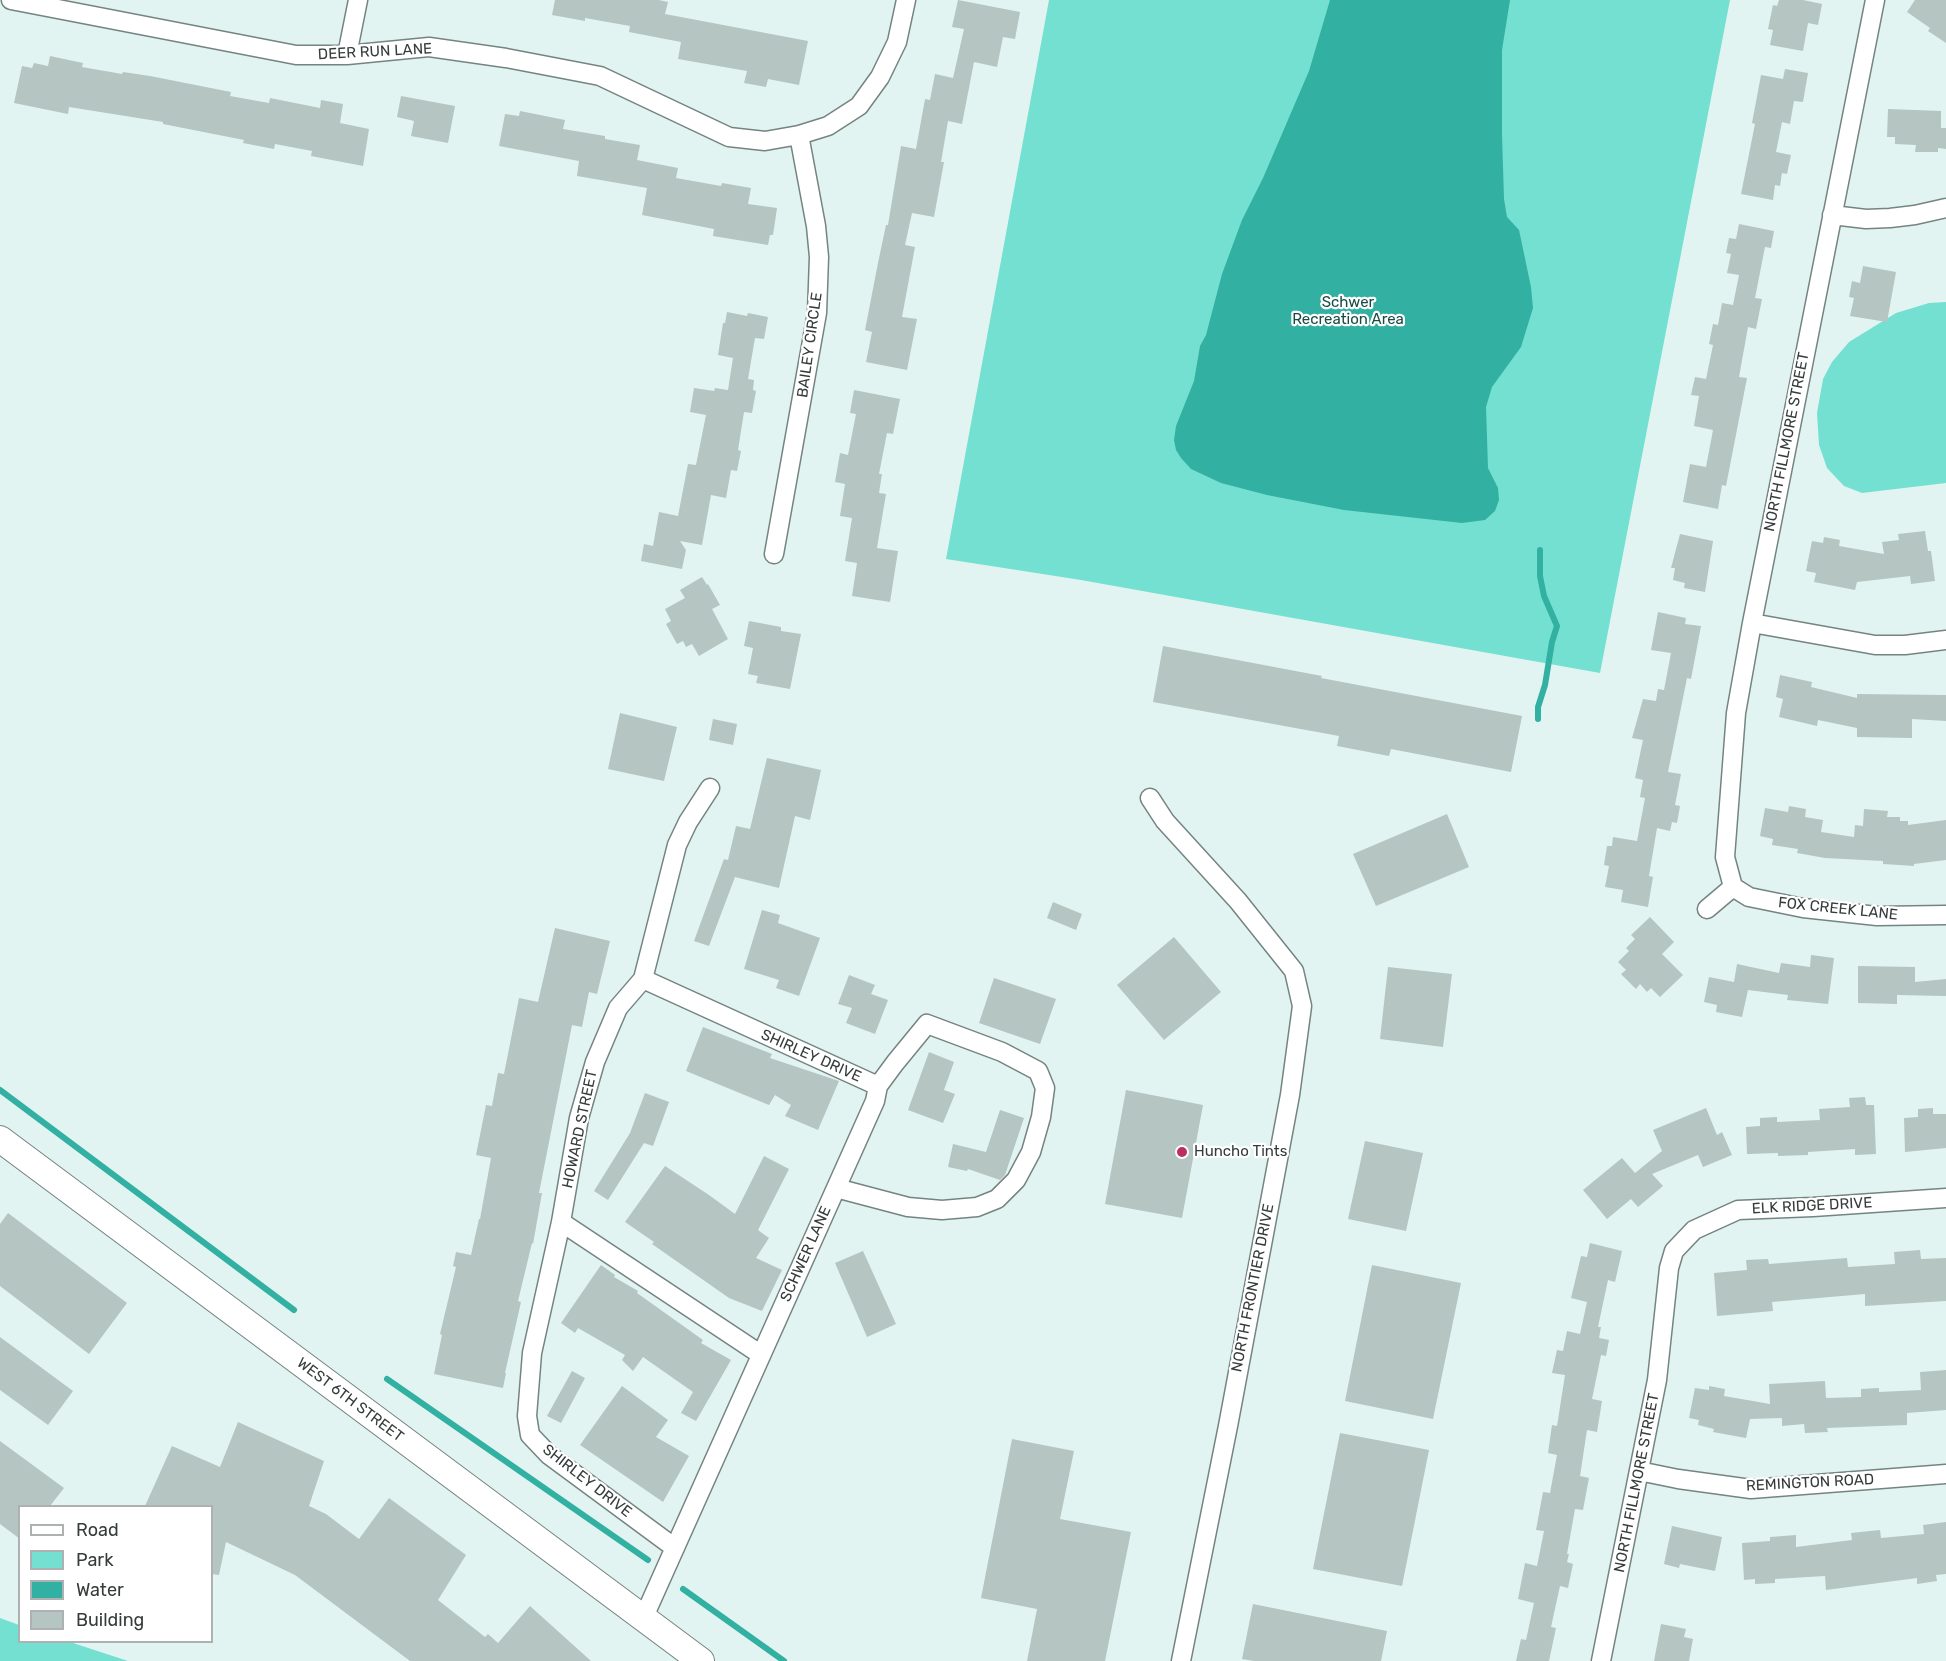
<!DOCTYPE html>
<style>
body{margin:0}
#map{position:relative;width:1946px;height:1661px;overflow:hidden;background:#e2f4f1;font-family:Rubik,sans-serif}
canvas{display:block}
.legend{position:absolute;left:18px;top:1505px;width:195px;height:138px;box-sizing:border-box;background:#fff;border:2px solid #aeb1b1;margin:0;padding:8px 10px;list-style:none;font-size:18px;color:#353c3b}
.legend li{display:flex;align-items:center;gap:12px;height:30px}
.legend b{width:30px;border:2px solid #aeb1b1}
</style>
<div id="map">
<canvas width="1946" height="1661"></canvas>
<ul class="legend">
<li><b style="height:8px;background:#fff"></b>Road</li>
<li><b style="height:16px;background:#74e0d1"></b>Park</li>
<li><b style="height:16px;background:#32b0a1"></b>Water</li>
<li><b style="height:16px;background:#b4c5c2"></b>Building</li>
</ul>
</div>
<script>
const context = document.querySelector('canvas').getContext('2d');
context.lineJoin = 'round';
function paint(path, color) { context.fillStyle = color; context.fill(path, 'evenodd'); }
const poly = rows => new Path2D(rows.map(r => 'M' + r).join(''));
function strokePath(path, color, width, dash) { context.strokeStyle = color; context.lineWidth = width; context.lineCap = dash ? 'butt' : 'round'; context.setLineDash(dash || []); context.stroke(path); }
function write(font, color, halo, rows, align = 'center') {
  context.font = font + ' Rubik,sans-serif'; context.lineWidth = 4.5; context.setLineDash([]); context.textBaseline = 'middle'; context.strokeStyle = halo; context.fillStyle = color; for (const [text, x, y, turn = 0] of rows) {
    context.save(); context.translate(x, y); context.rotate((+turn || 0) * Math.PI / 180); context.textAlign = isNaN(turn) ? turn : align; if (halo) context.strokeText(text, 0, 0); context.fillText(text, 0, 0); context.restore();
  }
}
paint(poly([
 [1049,0,1730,0,1600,673,1081,580,946,559],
 [1946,302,1946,483,1862,493,1844,486,1827,468,1819,445,1817,413,1823,379,1832,362,1849,342,1896,313,1929,303],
 [0,1618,19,1625,20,1642,70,1642,128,1661,0,1661]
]), '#74e0d1');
paint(poly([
 [1330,0,1510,0,1502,50,1502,135,1504,199,1507,217,1519,230,1531,287,1533,308,1521,347,1492,387,1486,407,1488,468,1498,488,1499,500,1495,511,1485,520,1462,523,1344,510,1267,495,1221,483,1191,469,1181,458,1176,450,1174,440,1176,426,1194,381,1200,346,1206,335,1222,274,1242,220,1263,178,1309,71]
]), '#32b0a1');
strokePath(poly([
 [1538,719,1538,707,1545,685,1552,642,1557,626,1544,596,1540,576,1540,550],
 [0,1090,294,1310],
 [387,1379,648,1560],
 [683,1589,784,1661]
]), '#32b0a1', 6);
paint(poly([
 [555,0,659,0,668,2,665,14,808,41,799,85,768,79,766,87,744,83,747,71,678,59,681,42,629,32,630,26,585,18,585,21,552,15],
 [958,0,1020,12,1015,39,1003,37,997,67,974,62,962,124,948,121,941,162,944,162,934,217,912,213,905,245,915,247,902,317,917,319,907,370,866,362,872,332,865,330,878,263,886,225,888,225,901,146,916,149,925,99,930,100,935,74,953,78,964,29,952,27],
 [1779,0,1803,0,1822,4,1818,25,1808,23,1803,51,1770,45,1773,30,1768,29,1773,5,1777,6],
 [1915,0,1946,0,1946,43,1928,31,1930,28,1907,12],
 [50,56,83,63,82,67,122,74,123,72,150,76,231,92,230,96,269,103,270,98,320,108,321,100,343,104,340,123,369,129,363,166,311,156,312,151,275,144,274,149,243,143,244,140,163,124,163,122,69,107,68,114,14,103,22,66,32,68,34,63,48,66],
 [1785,69,1808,73,1803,102,1794,101,1790,124,1782,122,1776,152,1791,155,1787,174,1782,173,1780,186,1775,185,1773,200,1741,194,1755,124,1752,123,1761,75,1783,79],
 [401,96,455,106,448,143,411,136,414,121,397,117],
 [1888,109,1941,111,1941,128,1946,128,1946,149,1938,148,1938,152,1915,152,1916,145,1895,144,1895,137,1887,137],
 [520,111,565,120,563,129,605,136,605,139,640,145,637,160,678,168,676,178,721,186,722,183,751,188,748,204,777,208,773,235,770,235,768,245,713,236,714,229,642,215,647,188,577,176,579,161,499,146,505,114,519,116],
 [1739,224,1774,231,1771,248,1765,247,1755,298,1762,299,1756,329,1748,327,1739,377,1747,378,1726,486,1722,485,1718,509,1683,502,1690,464,1706,467,1713,430,1694,426,1699,396,1691,395,1695,377,1706,379,1713,345,1709,344,1713,324,1718,325,1722,303,1733,305,1739,275,1727,273,1731,254,1726,253,1729,238,1736,239],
 [1863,266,1896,272,1887,322,1850,316,1854,298,1849,297,1852,281,1860,283],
 [727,312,747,316,748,313,768,317,764,339,755,338,748,379,754,380,753,390,756,391,752,413,744,412,738,450,741,451,737,471,731,470,726,498,711,495,702,545,680,541,686,550,682,569,641,561,644,544,653,546,659,512,678,516,688,464,696,465,706,415,690,412,694,388,714,391,715,388,728,390,733,358,718,355,723,323,725,323],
 [854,390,900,399,893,434,887,433,879,474,882,474,879,493,886,494,877,548,898,551,890,602,852,596,857,563,845,561,852,518,840,516,845,484,835,482,840,453,848,455,856,414,850,413],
 [1925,531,1928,551,1931,551,1935,581,1911,584,1910,576,1857,582,1855,590,1814,582,1816,573,1806,571,1812,541,1823,543,1824,537,1840,540,1839,546,1884,554,1882,542,1899,540,1898,534],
 [1680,534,1713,541,1705,592,1684,588,1685,583,1673,580,1675,568,1671,568],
 [702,577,707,585,708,584,720,605,712,609,728,639,699,656,692,644,686,647,683,641,677,644,666,624,671,621,665,609,685,598,680,590],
 [1658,612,1686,618,1685,624,1701,626,1691,679,1687,678,1668,772,1681,774,1675,805,1680,806,1677,823,1672,822,1670,831,1657,828,1649,876,1653,877,1648,907,1621,902,1623,890,1605,887,1609,866,1604,865,1607,846,1612,846,1613,837,1637,841,1645,798,1640,797,1643,780,1635,778,1643,740,1632,738,1643,699,1656,701,1658,689,1664,690,1671,653,1651,650],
 [749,621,781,627,781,631,801,634,790,689,756,683,758,676,748,674,753,648,744,646],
 [1163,646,1322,676,1321,678,1522,716,1511,772,1391,749,1389,756,1337,746,1339,736,1153,702],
 [1780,675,1812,682,1811,687,1857,698,1857,694,1946,695,1946,721,1912,719,1912,738,1857,737,1857,728,1818,720,1817,726,1779,717,1783,699,1776,697],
 [620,713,677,727,664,781,608,769],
 [713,719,737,724,733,745,709,740],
 [767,758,821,770,810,820,795,816,779,888,735,877,709,946,694,941,724,859,728,860,736,826,750,829],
 [1789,806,1806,809,1805,817,1823,820,1821,832,1854,837,1855,825,1863,826,1864,809,1888,811,1887,817,1900,817,1900,821,1908,821,1908,825,1946,820,1946,860,1914,864,1914,866,1883,864,1883,861,1825,858,1797,853,1798,849,1772,845,1773,839,1760,836,1765,808,1788,812],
 [1447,814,1469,867,1376,906,1353,854],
 [1053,902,1082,914,1076,930,1047,918],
 [762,910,780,915,778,923,820,938,799,996,776,988,779,980,744,969],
 [1650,917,1674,942,1662,954,1683,975,1660,997,1651,988,1647,992,1640,984,1636,989,1621,974,1626,970,1618,962,1629,951,1626,948,1635,939,1631,935],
 [555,928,610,941,597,994,589,992,582,1027,572,1025,539,1193,542,1193,533,1244,532,1243,518,1301,521,1302,505,1373,506,1373,503,1388,434,1374,442,1335,440,1334,456,1267,453,1266,456,1252,471,1255,479,1219,480,1219,491,1158,476,1155,486,1105,492,1106,498,1073,504,1074,519,998,538,1002],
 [1174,937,1221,992,1164,1040,1117,985],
 [1811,955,1834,958,1828,1004,1787,1000,1788,995,1748,990,1742,1017,1716,1012,1717,1005,1704,1002,1709,977,1734,982,1737,964,1779,973,1781,963,1810,967],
 [1858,966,1915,967,1915,982,1946,979,1946,996,1897,995,1897,1004,1858,1003],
 [1388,967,1452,974,1443,1047,1380,1039],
 [849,975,875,985,871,994,888,1000,875,1034,846,1023,852,1008,838,1004],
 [994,978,1056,999,1040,1044,979,1023],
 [703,1027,772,1054,770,1058,839,1081,818,1130,785,1116,791,1105,775,1095,769,1105,686,1071],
 [929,1052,954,1062,944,1090,955,1094,943,1123,908,1110],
 [1126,1090,1203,1105,1182,1218,1105,1204],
 [645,1093,669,1102,653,1146,644,1143,608,1200,594,1191,630,1133],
 [1865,1097,1866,1105,1874,1105,1876,1154,1855,1155,1855,1149,1808,1152,1808,1155,1778,1156,1778,1153,1747,1154,1746,1127,1760,1126,1760,1118,1777,1117,1777,1122,1820,1120,1819,1109,1850,1107,1849,1098],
 [1706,1108,1717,1135,1722,1132,1732,1155,1703,1167,1698,1155,1652,1174,1663,1186,1638,1207,1631,1199,1607,1219,1583,1190,1622,1158,1635,1173,1662,1151,1653,1130],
 [1933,1108,1933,1114,1946,1114,1946,1148,1905,1152,1904,1118,1918,1117,1918,1109],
 [1000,1110,1024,1118,1005,1175,1000,1180,968,1169,967,1171,948,1167,953,1144,986,1152],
 [1365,1141,1423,1153,1406,1231,1348,1219],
 [764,1156,789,1169,758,1230,769,1238,756,1258,782,1270,762,1311,729,1298,652,1244,654,1242,625,1222,665,1166,709,1195,735,1214],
 [8,1213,127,1303,89,1354,0,1286,0,1224],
 [1590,1243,1622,1251,1615,1282,1608,1280,1598,1327,1601,1327,1599,1338,1609,1340,1606,1356,1601,1355,1592,1399,1602,1401,1597,1432,1587,1430,1580,1476,1589,1478,1583,1510,1575,1509,1567,1554,1569,1554,1567,1562,1573,1564,1568,1588,1560,1586,1551,1627,1556,1628,1549,1661,1516,1661,1521,1639,1526,1640,1534,1603,1518,1599,1525,1563,1537,1566,1544,1531,1536,1530,1543,1492,1550,1493,1557,1455,1548,1453,1552,1425,1557,1426,1565,1375,1552,1373,1557,1350,1563,1351,1567,1331,1580,1334,1587,1302,1571,1298,1581,1256,1587,1257],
 [1920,1250,1921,1259,1946,1258,1946,1301,1865,1306,1865,1294,1772,1302,1773,1311,1717,1316,1714,1273,1747,1270,1746,1260,1768,1259,1769,1264,1847,1258,1848,1267,1895,1264,1894,1252],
 [863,1251,896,1324,867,1337,835,1263],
 [601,1265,615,1275,614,1277,638,1291,637,1293,703,1340,701,1343,731,1360,696,1421,681,1413,693,1392,643,1357,633,1371,622,1360,625,1355,578,1328,575,1333,561,1323],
 [1372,1265,1461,1283,1433,1419,1345,1401],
 [0,1337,73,1391,48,1425,0,1390],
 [1946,1370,1946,1410,1907,1413,1907,1425,1827,1428,1828,1432,1805,1433,1804,1424,1782,1426,1782,1418,1750,1419,1746,1438,1713,1432,1714,1429,1698,1425,1699,1420,1689,1418,1695,1388,1709,1390,1709,1386,1725,1389,1724,1396,1770,1404,1769,1384,1825,1381,1826,1398,1861,1397,1861,1389,1879,1388,1879,1392,1921,1390,1920,1372],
 [572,1371,585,1378,561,1423,547,1416],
 [622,1386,668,1420,656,1437,689,1456,663,1502,580,1445],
 [238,1422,324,1461,309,1506,326,1514,359,1539,389,1498,466,1555,438,1600,485,1637,488,1634,498,1643,530,1606,591,1661,410,1661,295,1575,226,1542,219,1575,212,1574,212,1506,145,1506,172,1446,220,1467],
 [1340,1433,1429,1450,1402,1586,1313,1569],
 [1012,1439,1074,1451,1060,1519,1131,1532,1105,1661,1027,1661,1037,1609,981,1598],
 [0,1441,64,1488,50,1506,20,1506,20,1539,0,1524],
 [1946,1522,1946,1574,1936,1575,1937,1581,1917,1584,1917,1578,1826,1590,1825,1576,1775,1579,1775,1583,1755,1584,1755,1579,1744,1580,1742,1543,1770,1541,1770,1537,1796,1535,1796,1547,1852,1540,1851,1533,1880,1530,1881,1538,1924,1534,1923,1525],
 [1672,1526,1722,1537,1715,1571,1680,1564,1679,1568,1664,1564],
 [1253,1604,1387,1631,1381,1661,1254,1661,1242,1659],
 [1661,1624,1686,1629,1684,1637,1693,1639,1689,1661,1654,1661]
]), '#b4c5c2');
const minor = poly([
 [11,0,296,55,347,55,429,47,506,58,600,76,729,137,765,141,799,135,828,126,859,106,880,77,897,42,906,0],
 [347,55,358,0],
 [1832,215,1866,219,1890,218,1915,215,1946,208],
 [774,554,817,313,819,257,816,226,799,135],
 [1752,623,1875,645,1905,645,1946,640],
 [1150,798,1165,821,1238,901,1294,971,1302,1006,1290,1095,1228,1426,1181,1661],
 [1733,887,1725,857,1736,713,1752,623,1875,0],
 [1733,887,1749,897,1803,908,1877,916,1946,915],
 [1707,909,1733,887],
 [643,979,878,1086,875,1101,643,1619],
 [836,1188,908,1207,942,1210,977,1207,997,1199,1016,1180,1031,1152,1041,1117,1045,1088,1038,1071,1002,1052,927,1024,895,1063,878,1086],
 [561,1222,760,1354],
 [1639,1471,1678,1479,1751,1489,1946,1474],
 [675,1548,549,1455,530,1435,527,1416,532,1353,561,1222,579,1118,595,1062,618,1008,643,979,677,845,688,822,710,788],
 [1601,1661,1657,1380,1669,1268,1674,1251,1694,1230,1738,1210,1813,1207,1946,1198]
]);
const secondary = poly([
 [0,1139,701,1661]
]);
strokePath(minor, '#748481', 21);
strokePath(secondary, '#748481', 28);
strokePath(minor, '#fff', 18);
strokePath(secondary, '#fff', 26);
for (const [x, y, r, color] of [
 [1182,1152,6,"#bb2e62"]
]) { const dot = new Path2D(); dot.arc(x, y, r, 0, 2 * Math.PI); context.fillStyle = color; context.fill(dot); strokePath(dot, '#fff', 2); }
write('15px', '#353c3b', '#fff', [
 ["DEER RUN LANE",375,52,-3],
 ["BAILEY CIRCLE",810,345,-82],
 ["NORTH FILLMORE STREET",1787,442,-79],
 ["FOX CREEK LANE",1838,909,6],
 ["SHIRLEY DRIVE",811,1056,24],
 ["HOWARD STREET",580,1129,-78],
 ["ELK RIDGE DRIVE",1812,1206,-3],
 ["SCHWER LANE",806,1254,-66],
 ["NORTH FRONTIER DRIVE",1253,1288,-79],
 ["WEST 6TH STREET",350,1400,37],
 ["SHIRLEY DRIVE",587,1481,38],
 ["NORTH FILLMORE STREET",1637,1483,-79],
 ["REMINGTON ROAD",1810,1483,-3]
]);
write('15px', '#174b44', '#fff', [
 ["Schwer",1348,303],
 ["Recreation Area",1348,320]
]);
write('15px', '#353c3b', '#fff', [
 ["Huncho Tints",1194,1152]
], 'left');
</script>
